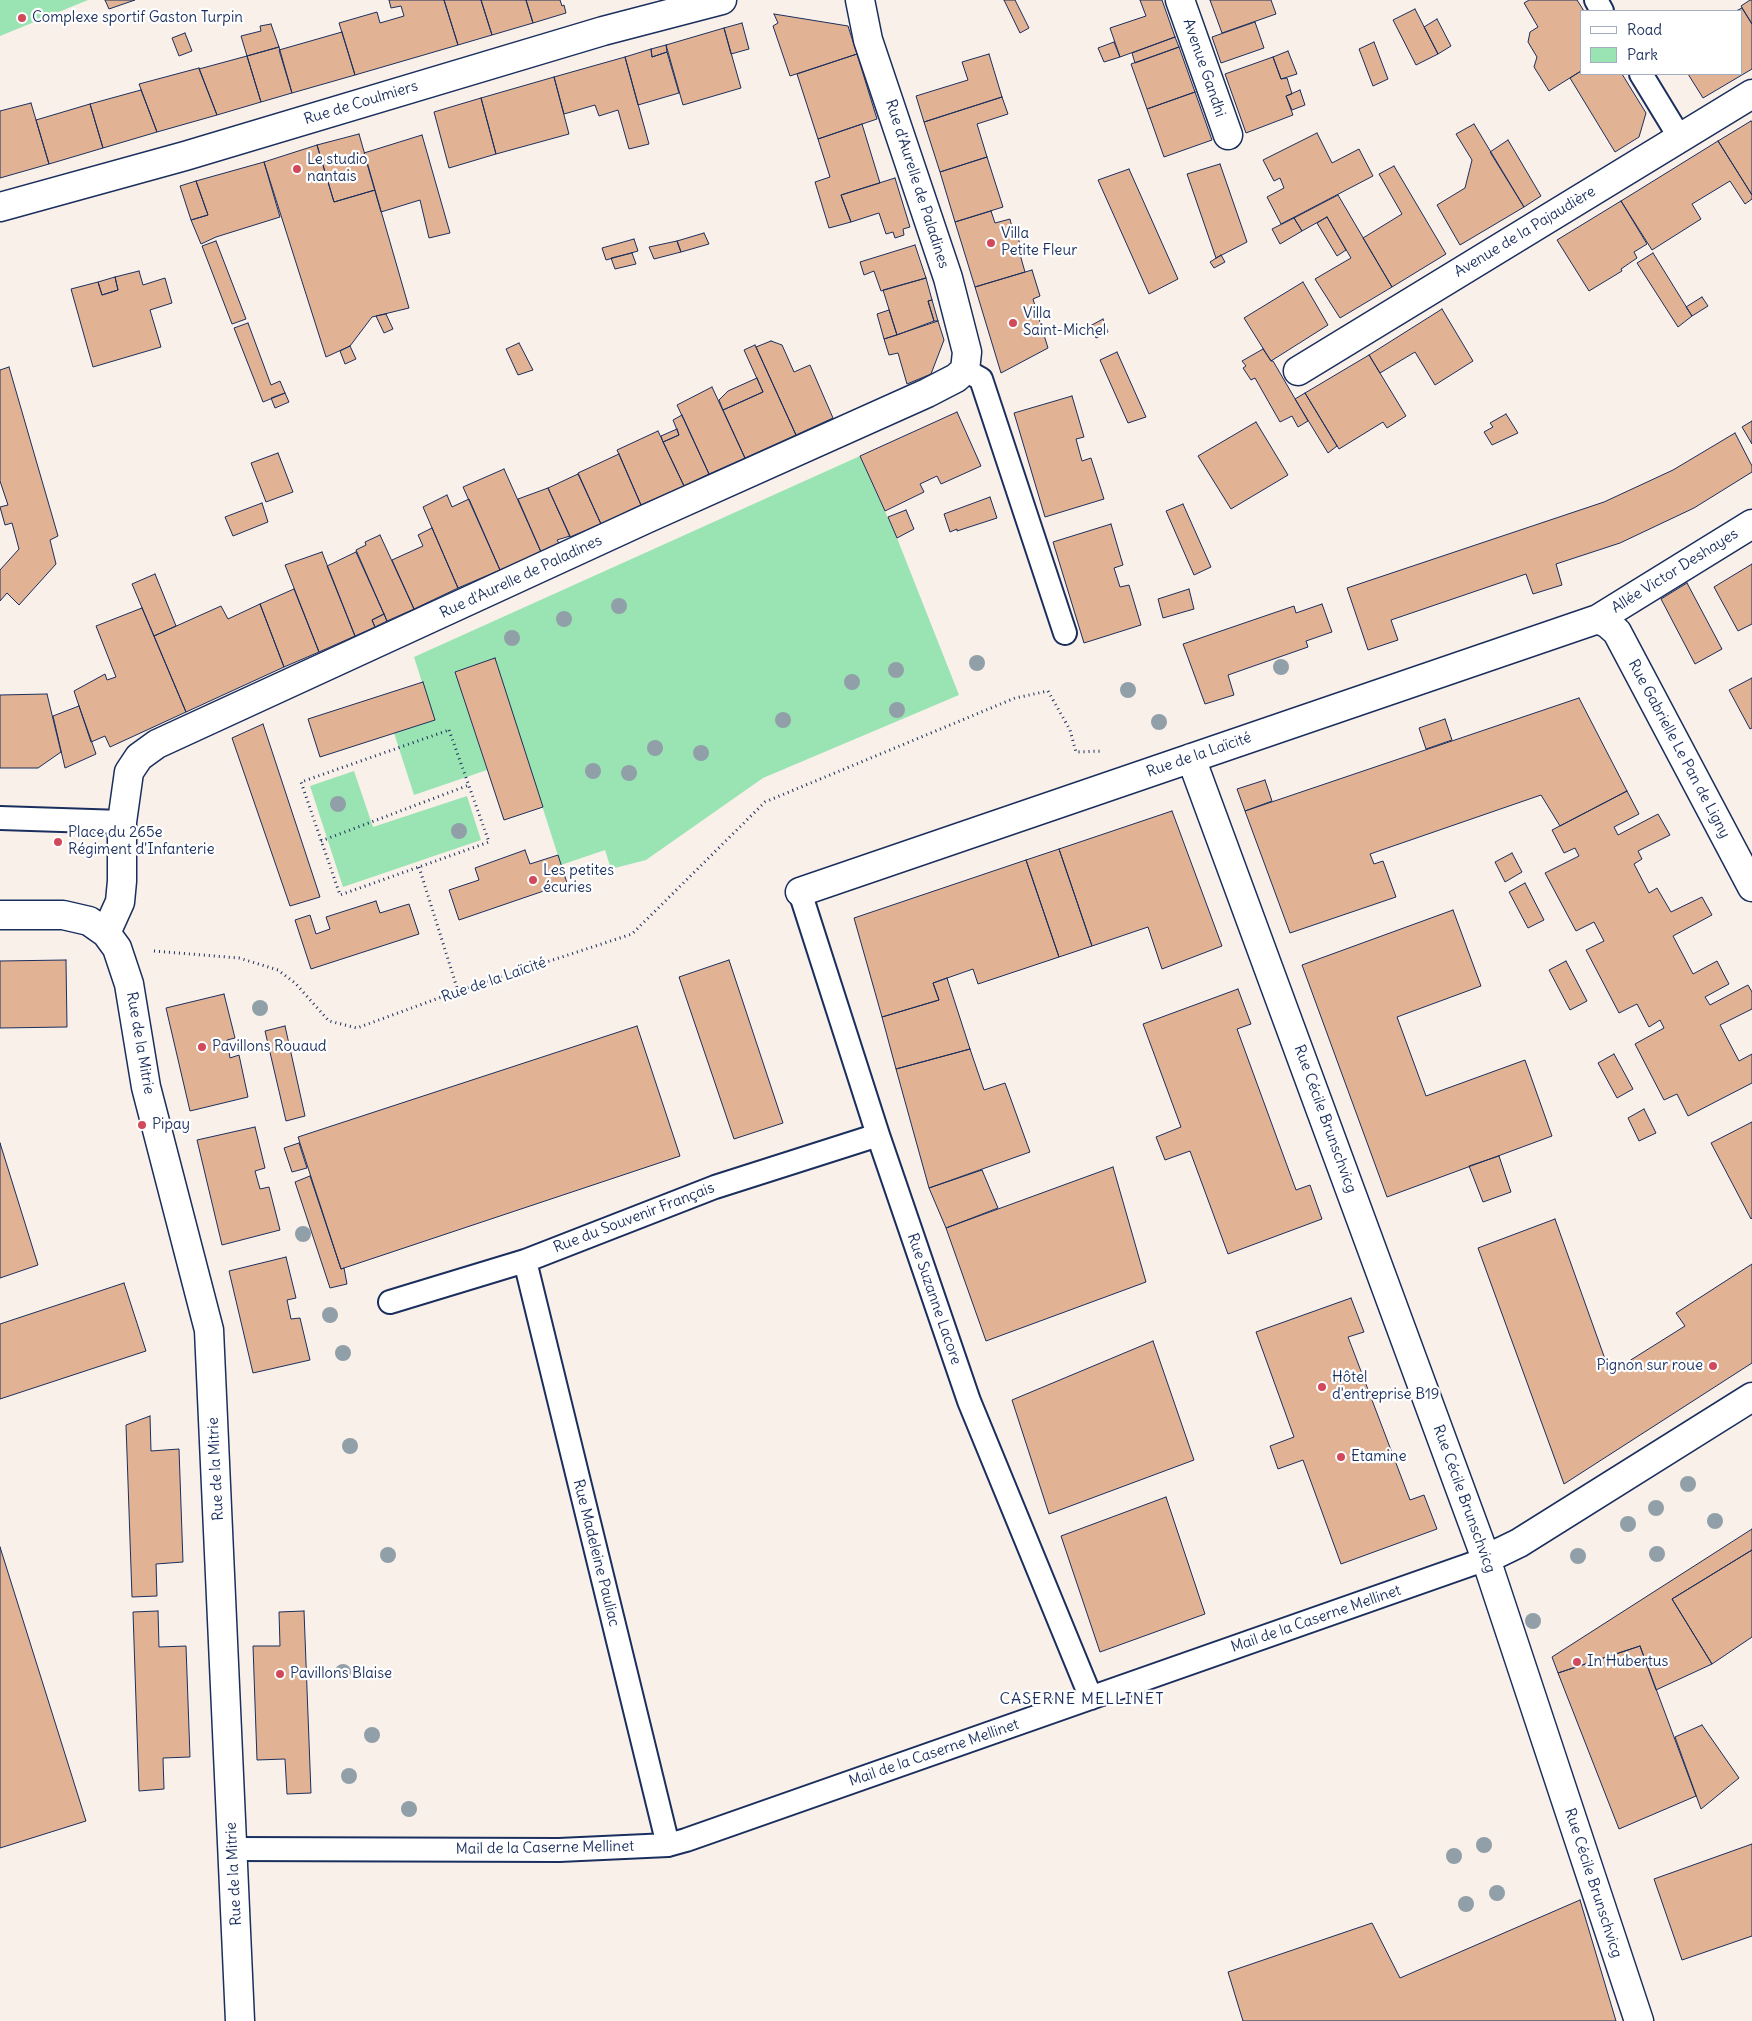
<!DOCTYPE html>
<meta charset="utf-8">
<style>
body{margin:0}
#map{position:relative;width:1752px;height:2021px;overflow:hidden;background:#f9f0e9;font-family:Delius,sans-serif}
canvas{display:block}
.legend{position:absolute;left:1580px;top:10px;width:162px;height:65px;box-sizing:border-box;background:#fff;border:1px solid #a4acbf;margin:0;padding:6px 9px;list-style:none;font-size:15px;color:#1b2f5e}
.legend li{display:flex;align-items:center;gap:10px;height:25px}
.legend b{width:25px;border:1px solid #a4acbf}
</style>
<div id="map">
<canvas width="1752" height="2021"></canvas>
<ul class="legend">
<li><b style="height:6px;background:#fff"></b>Road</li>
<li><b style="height:14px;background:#9ae4b3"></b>Park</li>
</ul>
</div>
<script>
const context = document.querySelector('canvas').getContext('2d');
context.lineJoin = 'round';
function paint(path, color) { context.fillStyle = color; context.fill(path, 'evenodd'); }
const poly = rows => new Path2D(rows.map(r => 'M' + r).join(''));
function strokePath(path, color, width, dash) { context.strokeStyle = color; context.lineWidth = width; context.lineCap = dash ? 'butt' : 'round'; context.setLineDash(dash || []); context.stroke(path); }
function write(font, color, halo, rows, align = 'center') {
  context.font = font + ' Delius,sans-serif'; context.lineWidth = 4.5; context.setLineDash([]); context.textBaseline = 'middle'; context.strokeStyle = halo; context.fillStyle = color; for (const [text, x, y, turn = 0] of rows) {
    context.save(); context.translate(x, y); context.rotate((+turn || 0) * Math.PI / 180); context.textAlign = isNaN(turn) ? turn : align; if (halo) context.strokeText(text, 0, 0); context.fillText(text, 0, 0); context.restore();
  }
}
paint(poly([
 [0,0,88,0,0,36],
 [860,456,897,538,959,695,763,778,646,860,611,869,605,850,561,865,495,659,455,672,487,770,414,795,394,733,434,720,414,657],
 [354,771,373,827,467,796,481,840,343,887,310,786]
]), '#9ae4b3');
const building = poly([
 [105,0,135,0,109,9,105,0],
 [389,0,444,0,458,45,355,75,339,23,377,12,380,23,404,16,401,6,391,8,389,0],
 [444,0,481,0,492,35,458,45,444,0],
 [481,0,526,0,533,23,492,35,481,0],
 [526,0,560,0,562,6,564,5,566,13,533,23,526,0],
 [1004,0,1015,0,1029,28,1020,33,1004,0],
 [1140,0,1162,0,1175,37,1120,57,1110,28,1146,16,1140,0],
 [1210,0,1271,0,1276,14,1222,33,1210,0],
 [1529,0,1577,0,1584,11,1581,11,1581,71,1549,91,1534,67,1537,57,1528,42,1530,32,1538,27,1524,3,1529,0],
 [1750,0,1752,0,1752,24,1741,6,1750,0],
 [1742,8,1752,24,1752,69,1703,98,1688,74,1741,74,1741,11,1736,11,1742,8],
 [1415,9,1438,54,1416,65,1393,20,1415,9],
 [774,14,848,26,857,54,790,76,773,26,778,23,774,14],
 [1437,19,1451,46,1438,54,1424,27,1437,19],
 [1255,22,1264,48,1221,63,1212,37,1255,22],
 [742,23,749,49,731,54,724,28,742,23],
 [271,24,279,47,247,56,241,36,261,31,260,26,271,24],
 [724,28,741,88,683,105,666,45,724,28],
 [342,32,355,75,292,93,279,50,342,32],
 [185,33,192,51,179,56,172,38,185,33],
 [1175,37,1179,47,1135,63,1132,53,1175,37],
 [1114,42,1120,57,1104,62,1098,48,1114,42],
 [1374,42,1388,79,1373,86,1359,49,1374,42],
 [666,45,667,52,652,57,651,49,666,45],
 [279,47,292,93,261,102,247,56,279,47],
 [1179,47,1195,92,1147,109,1131,64,1179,47],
 [651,49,652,57,667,52,679,93,638,105,625,57,651,49],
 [1288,51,1297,74,1281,79,1273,57,1288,51],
 [857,54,877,119,818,139,797,74,857,54],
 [989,54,1002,97,924,122,916,96,968,80,962,62,989,54],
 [247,56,261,102,217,115,199,69,247,56],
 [625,57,649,144,629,149,618,110,599,116,595,105,564,114,554,77,625,57],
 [1273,57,1281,79,1287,78,1292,94,1286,96,1293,115,1246,133,1225,74,1273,57],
 [199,68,217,115,157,132,139,84,199,68],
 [1581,71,1581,74,1622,74,1646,113,1639,137,1615,152,1570,78,1581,71],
 [554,77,569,134,496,154,481,98,554,77],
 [141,90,157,132,103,148,90,104,141,90],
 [1300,90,1305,105,1292,110,1286,96,1300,90],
 [1195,92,1212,140,1164,157,1147,109,1195,92],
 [1002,97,1008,114,977,124,987,157,940,172,924,122,1002,97],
 [481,98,496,154,449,168,434,112,481,98],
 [31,103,49,164,0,178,0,111,31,103],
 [90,104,103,148,49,164,36,120,90,104],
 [1751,121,1752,122,1752,195,1718,141,1751,121],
 [862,124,880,183,841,195,851,222,829,228,815,182,830,177,818,139,862,124],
 [1474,124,1524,207,1460,245,1437,205,1465,188,1472,160,1456,134,1474,124],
 [1317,133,1332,163,1359,149,1373,176,1281,224,1267,197,1284,188,1280,178,1274,181,1263,160,1317,133],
 [359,134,375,190,334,202,317,145,359,134],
 [422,135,450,233,429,238,420,200,381,212,364,153,422,135],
 [1508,140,1541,196,1524,207,1490,152,1508,140],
 [1718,141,1752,195,1752,199,1745,204,1730,181,1692,204,1701,219,1652,250,1621,201,1718,141],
 [317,145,334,202,375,190,409,308,372,317,350,346,326,357,264,162,317,145],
 [987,157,1003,207,955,222,940,172,987,157],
 [264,162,280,217,216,237,201,244,191,220,208,215,196,181,264,162],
 [1220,164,1247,242,1216,258,1187,174,1220,164],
 [1394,166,1446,254,1392,287,1363,238,1402,214,1379,174,1394,166],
 [1129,169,1178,279,1149,294,1098,180,1129,169],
 [895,178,910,227,903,229,904,235,895,238,893,232,886,234,879,213,851,222,841,195,895,178],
 [196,181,208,215,191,220,180,186,196,181],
 [1338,195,1392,287,1340,318,1315,279,1351,258,1327,217,1302,231,1294,218,1338,195],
 [1621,201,1647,244,1634,252,1637,258,1621,269,1622,271,1589,291,1557,240,1621,201],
 [991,211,995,223,1010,219,1014,236,1017,235,1022,250,1019,251,1025,272,975,287,955,222,991,211],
 [1327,217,1346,250,1337,256,1317,223,1327,217],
 [1294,218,1302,231,1280,244,1272,229,1294,218],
 [704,233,709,244,681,252,677,241,704,233],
 [634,239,638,251,606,260,602,248,634,239],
 [216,241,246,319,232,324,202,246,216,241],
 [677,241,681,252,654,259,649,247,677,241],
 [915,245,926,278,881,291,874,271,864,275,860,262,915,245],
 [632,253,636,264,615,269,611,258,632,253],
 [1653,253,1692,316,1678,327,1637,263,1653,253],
 [1221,255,1225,262,1214,268,1210,262,1221,255],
 [1032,270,1040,296,1033,299,1048,348,1001,373,975,287,1032,270],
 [139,271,143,285,165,278,172,303,150,310,161,347,93,367,71,289,98,282,102,295,118,290,115,277,139,271],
 [115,277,118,290,102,295,98,282,115,277],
 [926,278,932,300,928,301,934,321,897,335,883,290,926,278],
 [1303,282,1328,325,1271,361,1244,318,1303,282],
 [1702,297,1708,306,1692,316,1686,307,1702,297],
 [932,300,938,321,934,321,928,301,932,300],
 [1442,309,1473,361,1435,385,1415,352,1380,373,1369,355,1442,309],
 [889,310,897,335,884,339,877,314,889,310],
 [386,314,393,329,384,333,376,316,386,314],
 [1103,319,1108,332,1096,338,1090,326,1103,319],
 [938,321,944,340,931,374,907,384,898,353,889,355,884,339,938,321],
 [248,323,271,385,280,381,285,393,263,402,234,328,248,323],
 [771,341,782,345,794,372,810,365,833,418,796,435,756,347,771,341],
 [519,343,533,370,518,375,506,349,519,343],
 [755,345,796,435,745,458,723,410,763,392,744,350,755,345],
 [350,346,356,359,345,364,340,351,350,346],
 [1263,349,1271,361,1273,361,1308,421,1298,427,1292,416,1280,422,1255,378,1251,380,1243,368,1246,366,1242,361,1263,349],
 [1117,352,1146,417,1128,423,1100,360,1117,352],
 [1369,355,1406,416,1387,428,1383,422,1339,449,1305,393,1369,355],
 [9,367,58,536,50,540,56,564,19,605,7,593,0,601,0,570,19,549,12,523,5,525,0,507,8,505,0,481,0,370,9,367],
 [757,378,763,392,723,410,719,400,728,391,757,378],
 [712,387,745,458,709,474,677,405,712,387],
 [285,393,289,402,275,408,271,398,285,393],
 [1305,393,1337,446,1328,453,1295,399,1305,393],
 [1072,396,1084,437,1076,439,1082,461,1091,458,1104,499,1045,517,1014,413,1072,396],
 [957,412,981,466,941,484,937,476,920,484,924,492,885,511,860,456,957,412],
 [1506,414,1518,433,1492,445,1484,432,1493,427,1490,423,1506,414],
 [682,415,709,474,684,486,663,442,679,435,673,420,682,415],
 [1752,421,1752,444,1742,427,1752,421],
 [1256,422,1288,475,1231,509,1198,456,1256,422],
 [677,429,679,435,663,442,661,436,677,429],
 [658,431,684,486,641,505,617,450,658,431],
 [1735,433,1752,466,1752,472,1694,508,1620,543,1556,564,1562,585,1533,594,1526,574,1391,620,1398,640,1368,650,1347,588,1604,502,1673,470,1735,433],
 [278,453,293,492,266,502,251,463,278,453],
 [619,454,641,505,601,524,578,473,619,454],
 [504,469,541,552,500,570,463,487,504,469],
 [578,474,601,524,570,537,548,488,578,474],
 [548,488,570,536,557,540,559,543,541,552,518,499,548,488],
 [447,495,452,507,469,499,500,570,458,588,423,507,447,495],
 [990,497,997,518,957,531,957,529,950,532,944,514,990,497],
 [262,503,268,522,233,536,225,517,262,503],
 [1183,504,1211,567,1194,575,1166,511,1183,504],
 [906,510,914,529,897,538,888,517,906,510],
 [1111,524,1123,565,1114,568,1120,587,1129,585,1141,625,1084,643,1053,542,1111,524],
 [432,528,458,588,414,609,392,560,423,546,418,535,432,528],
 [380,535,414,609,387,621,356,550,366,545,365,542,380,535],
 [322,552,355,636,319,652,285,565,322,552],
 [356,552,384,614,372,620,375,627,355,636,327,566,356,552],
 [1752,564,1752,624,1738,631,1714,587,1752,564],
 [155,574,176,626,154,636,132,584,155,574],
 [1687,583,1722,649,1695,664,1661,599,1687,583],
 [294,589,319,652,284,667,260,604,294,589],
 [1189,589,1194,609,1163,618,1158,599,1189,589],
 [260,604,284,667,186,712,154,636,221,606,228,619,260,604],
 [1322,604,1332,632,1306,641,1308,647,1228,675,1234,695,1205,704,1183,644,1294,606,1296,613,1322,604],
 [142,608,186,712,110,747,105,736,91,742,74,691,105,674,107,680,116,677,96,626,142,608],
 [384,614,387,621,375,627,372,620,384,614],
 [495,658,543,807,504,820,455,672,495,658],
 [1752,678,1752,728,1750,729,1729,690,1752,678],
 [423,682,435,720,320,757,308,719,423,682],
 [47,694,61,752,38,768,0,768,0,695,47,694],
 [1579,698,1627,791,1560,826,1541,795,1370,854,1374,864,1383,861,1396,897,1290,933,1245,811,1579,698],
 [79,706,96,754,65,768,53,716,79,706],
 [1445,719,1452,740,1426,749,1419,728,1445,719],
 [263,724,320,897,290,906,232,738,263,724],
 [1265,780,1272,801,1245,811,1237,789,1265,780],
 [1627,791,1639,814,1614,827,1618,835,1658,814,1670,835,1638,851,1642,859,1634,864,1649,893,1657,888,1671,912,1702,897,1712,915,1673,936,1693,974,1717,961,1729,984,1705,997,1710,1005,1748,985,1752,992,1752,1009,1720,1025,1739,1061,1752,1054,1752,1083,1688,1116,1677,1094,1664,1100,1635,1044,1664,1028,1660,1020,1649,1027,1637,1004,1619,1013,1586,950,1604,941,1594,922,1576,931,1545,873,1579,856,1575,848,1564,853,1552,830,1627,791],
 [1172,811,1222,946,1162,969,1148,927,1092,946,1059,849,1172,811],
 [1059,849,1092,946,1059,957,1026,860,1059,849],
 [525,850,530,864,558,855,567,883,459,920,449,890,479,880,475,868,525,850],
 [1512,853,1522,872,1505,882,1495,862,1512,853],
 [1026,860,1059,957,978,984,973,969,933,983,939,1000,882,1017,854,918,1026,860],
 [1525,883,1544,920,1528,928,1509,892,1525,883],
 [376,901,380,913,409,904,419,934,311,969,295,920,310,915,316,934,330,929,326,917,376,901],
 [1453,910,1481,986,1397,1017,1426,1096,1525,1060,1552,1136,1387,1197,1302,965,1453,910],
 [66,960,67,1027,0,1028,0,961,66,960],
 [729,960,783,1123,734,1139,679,977,729,960],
 [1566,961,1587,1001,1570,1010,1549,970,1566,961],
 [947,978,970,1049,896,1069,882,1017,939,1000,933,983,947,978],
 [1238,989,1251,1024,1237,1029,1296,1190,1310,1185,1322,1219,1228,1254,1190,1151,1165,1160,1156,1137,1181,1127,1143,1024,1238,989],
 [224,994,235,1038,227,1040,230,1058,239,1055,248,1097,190,1111,166,1008,224,994],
 [285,1026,305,1116,286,1121,265,1031,285,1026],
 [637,1026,680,1156,341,1269,298,1137,637,1026],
 [970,1049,984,1090,1005,1083,1030,1152,929,1188,896,1069,970,1049],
 [1614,1054,1633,1089,1617,1098,1598,1063,1614,1054],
 [1644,1109,1656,1133,1639,1141,1628,1118,1644,1109],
 [1752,1122,1752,1218,1751,1219,1711,1143,1752,1122],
 [255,1127,265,1168,255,1171,260,1189,269,1187,280,1230,222,1245,197,1140,255,1127],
 [0,1143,38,1265,0,1278,0,1143],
 [299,1143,307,1168,292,1172,284,1148,299,1143],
 [1499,1156,1511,1192,1483,1202,1469,1166,1499,1156],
 [1113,1167,1146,1282,986,1341,946,1228,1113,1167],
 [982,1170,998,1208,946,1228,929,1188,982,1170],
 [310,1176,341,1269,344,1268,347,1284,330,1288,295,1182,310,1176],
 [1555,1219,1610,1373,1685,1326,1676,1313,1752,1264,1752,1363,1564,1484,1478,1248,1555,1219],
 [286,1257,296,1298,287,1300,291,1319,300,1318,310,1360,253,1373,229,1271,286,1257],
 [124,1283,146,1351,0,1399,0,1324,124,1283],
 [1351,1298,1364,1332,1348,1337,1410,1500,1424,1495,1437,1529,1341,1564,1303,1460,1278,1469,1270,1446,1294,1437,1256,1332,1351,1298],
 [1153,1341,1194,1460,1049,1514,1012,1400,1153,1341],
 [150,1416,151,1451,179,1449,183,1562,156,1564,157,1596,132,1597,126,1425,150,1416],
 [1166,1497,1205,1614,1100,1652,1061,1536,1166,1497],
 [1752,1529,1752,1550,1672,1599,1712,1664,1656,1690,1640,1646,1558,1673,1552,1657,1752,1529],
 [0,1547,86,1821,0,1848,0,1547],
 [1752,1550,1752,1637,1712,1664,1672,1599,1752,1550],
 [158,1611,159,1647,186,1646,190,1757,163,1758,164,1789,139,1791,133,1612,158,1611],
 [304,1611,311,1793,287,1794,285,1759,257,1760,253,1646,280,1646,279,1612,304,1611],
 [1640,1646,1696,1796,1619,1829,1558,1673,1640,1646],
 [1702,1725,1739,1778,1701,1809,1675,1737,1702,1725],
 [1752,1844,1752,1936,1682,1960,1654,1879,1752,1844],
 [1580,1900,1616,2021,1243,2021,1228,1972,1372,1923,1400,1978,1580,1900]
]);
paint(building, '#e1b293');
strokePath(building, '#1b2f5e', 1);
const lane = poly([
 [1596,0,1602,11],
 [1641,74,1680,138],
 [965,370,981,379,1065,633],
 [0,818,122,822],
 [800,892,878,1135,969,1401,1091,1698],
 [525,1261,668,1845],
 [390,1302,525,1261,715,1187,878,1135],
 [233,1849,559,1850,668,1845,686,1840,1486,1559]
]);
const street = poly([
 [1180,0,1228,135],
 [1298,371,1752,94],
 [1598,619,1608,624,1617,632,1752,887],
 [1191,758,1486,1559,1639,2021],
 [800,892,1598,619,1752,524],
 [0,915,63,915,89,921,106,933,117,948,129,984,146,1087,209,1330,240,2021],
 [106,933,120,902,122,881,122,822,129,772,139,757,157,744,646,519,927,393,956,378,965,370,967,352,948,278,868,40,860,0],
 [1486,1559,1519,1543,1752,1397]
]);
const secondary = poly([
 [0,207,185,156,603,31,722,0]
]);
strokePath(lane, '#1b2f5e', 26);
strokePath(street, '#1b2f5e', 31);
strokePath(secondary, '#1b2f5e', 31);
strokePath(poly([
 [449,730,489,842,340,895,301,782,449,730],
 [321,841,469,785],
 [419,867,458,991],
 [154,951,239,958,278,970,295,983,329,1021,357,1028,458,991,632,934,765,802,1015,698,1048,691,1070,730,1076,752,1103,751]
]), '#1b2f5e', 3, [1, 4]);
strokePath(lane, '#fff', 22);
strokePath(street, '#fff', 28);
strokePath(secondary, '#fff', 28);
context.fillStyle = '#909fa8';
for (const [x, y] of [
 [619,606],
 [564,619],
 [512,638],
 [977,663],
 [1281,667],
 [896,670],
 [852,682],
 [1128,690],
 [897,710],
 [783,720],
 [1159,722],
 [655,748],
 [701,753],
 [593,771],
 [629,773],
 [338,804],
 [459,831],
 [260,1008],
 [303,1234],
 [330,1315],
 [343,1353],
 [350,1446],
 [1688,1484],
 [1656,1508],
 [1715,1521],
 [1628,1524],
 [1657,1554],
 [388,1555],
 [1578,1556],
 [1533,1621],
 [343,1672],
 [372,1735],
 [349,1776],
 [409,1809],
 [1484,1845],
 [1454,1856],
 [1497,1893],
 [1466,1904]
]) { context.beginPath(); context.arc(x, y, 8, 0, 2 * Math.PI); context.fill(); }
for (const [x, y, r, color] of [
 [22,18,5,"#d1495b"],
 [297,169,5,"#d1495b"],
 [991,243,5,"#d1495b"],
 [1013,323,5,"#d1495b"],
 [58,842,5,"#d1495b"],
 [533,880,5,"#d1495b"],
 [202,1047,5,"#d1495b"],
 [142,1125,5,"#d1495b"],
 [1713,1366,5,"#d1495b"],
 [1322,1387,5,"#d1495b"],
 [1341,1457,5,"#d1495b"],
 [1577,1662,5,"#d1495b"],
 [280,1674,5,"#d1495b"]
]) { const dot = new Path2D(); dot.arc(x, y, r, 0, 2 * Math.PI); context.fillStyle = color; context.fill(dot); strokePath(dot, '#fff', 2); }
write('15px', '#1b2f5e', '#fff', [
 ["Complexe sportif Gaston Turpin",32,18],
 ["Le studio",307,160],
 ["nantais",307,177],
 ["Villa",1001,234],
 ["Petite Fleur",1001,251],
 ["Villa",1023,314],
 ["Saint-Michel",1023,331],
 ["Place du 265e",68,833],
 ["Régiment d'Infanterie",68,850],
 ["Les petites",543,871],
 ["écuries",543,888],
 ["Pavillons Rouaud",212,1047],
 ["Pipay",152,1125],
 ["Pignon sur roue",1703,1366,"right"],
 ["Hôtel",1332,1378],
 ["d'entreprise B19",1332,1395],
 ["Etamine",1351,1457],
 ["In Hubertus",1587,1662],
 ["Pavillons Blaise",290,1674]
], 'left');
write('15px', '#1b2f5e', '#fff', [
 ["Avenue Gandhi",1204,68,71],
 ["Rue de Coulmiers",361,103,-17],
 ["Rue d'Aurelle de Paladines",917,184,72],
 ["Avenue de la Pajaudière",1525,232,-31],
 ["Allée Victor Deshayes",1675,571,-32],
 ["Rue d'Aurelle de Paladines",521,577,-25],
 ["Rue Gabrielle Le Pan de Ligny",1679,749,62],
 ["Rue de la Laïcité",1199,755,-19],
 ["Rue de la Laïcité",494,980,-19],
 ["Rue de la Mitrie",140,1043,80],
 ["Rue Cécile Brunschvicg",1325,1119,70],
 ["Rue du Souvenir Français",634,1218,-21],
 ["Rue Suzanne Lacore",934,1299,71],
 ["Rue de la Mitrie",216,1469,-93],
 ["Rue Cécile Brunschvicg",1464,1499,70],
 ["Rue Madeleine Pauliac",596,1553,76],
 ["Mail de la Caserne Mellinet",1316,1619,-19],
 ["Mail de la Caserne Mellinet",934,1753,-19],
 ["Mail de la Caserne Mellinet",545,1848,-1],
 ["Rue de la Mitrie",234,1874,-93],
 ["Rue Cécile Brunschvicg",1593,1883,72]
]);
context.letterSpacing = '1px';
write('16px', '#1b2f5e', '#fff', [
 ["CASERNE MELLINET",1082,1699]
]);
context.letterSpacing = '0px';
</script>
